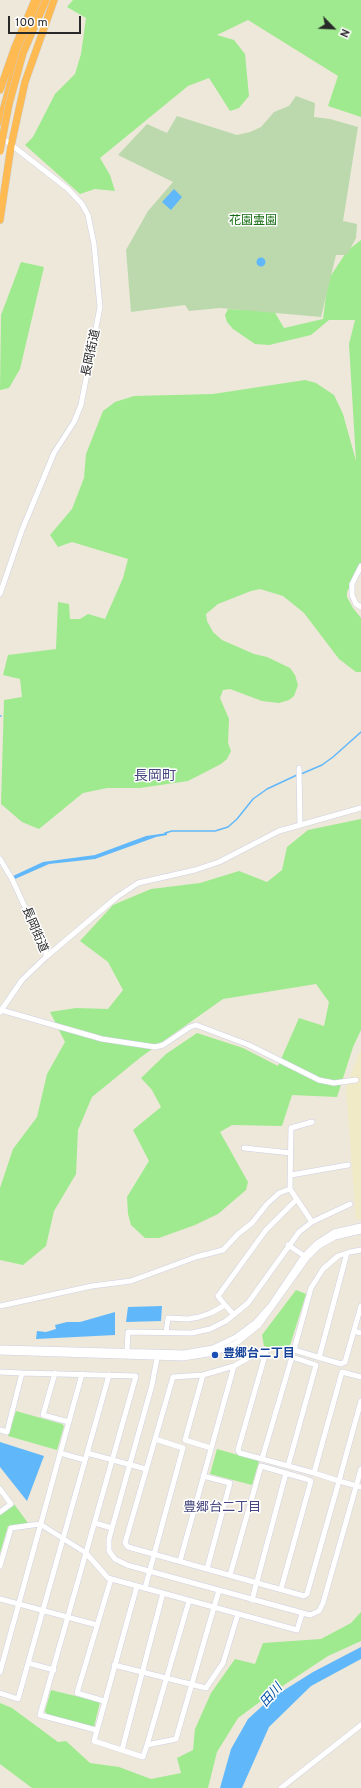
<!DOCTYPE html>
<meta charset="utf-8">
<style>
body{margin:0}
#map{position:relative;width:361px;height:1788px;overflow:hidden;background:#ede8d9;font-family:Overpass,sans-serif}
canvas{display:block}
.north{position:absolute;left:313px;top:8px;width:40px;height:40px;-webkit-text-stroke:3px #fff;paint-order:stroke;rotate:114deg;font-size:11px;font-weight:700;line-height:16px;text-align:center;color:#292929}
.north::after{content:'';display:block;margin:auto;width:14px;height:18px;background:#292929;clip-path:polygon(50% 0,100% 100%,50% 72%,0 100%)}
.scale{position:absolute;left:8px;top:16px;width:73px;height:18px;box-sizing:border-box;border:2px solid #292929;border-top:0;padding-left:5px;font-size:12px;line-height:14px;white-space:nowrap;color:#292929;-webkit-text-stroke:3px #fff;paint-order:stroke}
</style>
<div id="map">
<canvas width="361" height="1788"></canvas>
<div class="north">N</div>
<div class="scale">100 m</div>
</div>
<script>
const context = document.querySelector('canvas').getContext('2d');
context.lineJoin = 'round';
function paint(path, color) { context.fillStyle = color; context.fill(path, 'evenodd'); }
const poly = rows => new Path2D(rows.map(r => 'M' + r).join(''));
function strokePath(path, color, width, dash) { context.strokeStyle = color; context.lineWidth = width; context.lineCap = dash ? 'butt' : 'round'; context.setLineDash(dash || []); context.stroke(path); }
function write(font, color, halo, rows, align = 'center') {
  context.font = font + ' Overpass,"Noto Sans JP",sans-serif'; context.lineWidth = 3; context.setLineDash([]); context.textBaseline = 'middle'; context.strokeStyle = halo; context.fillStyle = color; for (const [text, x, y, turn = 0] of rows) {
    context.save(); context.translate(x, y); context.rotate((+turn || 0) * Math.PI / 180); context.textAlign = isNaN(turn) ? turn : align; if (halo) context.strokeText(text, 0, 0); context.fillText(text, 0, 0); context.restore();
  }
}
paint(poly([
 [361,1049,361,1219,356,1219,346,1087]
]), '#f1eac6');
paint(poly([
 [73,0,361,0,361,117,328,106,338,76,248,20,217,35,234,40,245,54,249,96,239,108,230,111,209,78,188,86,100,158,110,175,115,191,95,189,80,194,25,145,33,137,55,94,75,74,81,54,86,18,67,7],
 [361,240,361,572,353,580,347,592,347,597,353,608,361,618,361,672,356,672,339,659,304,613,283,596,260,589,251,591,218,604,206,614,207,621,213,632,222,640,254,654,267,657,290,668,295,675,298,685,294,696,289,700,279,703,262,701,230,689,223,690,220,698,229,719,228,743,231,751,227,759,221,764,188,781,140,788,107,788,83,793,39,829,22,822,1,804,4,700,22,697,20,679,3,675,8,655,56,649,58,602,69,604,70,619,80,619,88,614,105,619,123,578,128,559,72,542,58,547,50,535,72,509,84,478,86,454,103,411,115,402,134,396,213,394,305,380,316,383,334,395,343,414,356,461,349,344,355,320,329,320,311,335,269,345,255,344,233,329,227,322,225,315,228,309,274,311,284,328,323,319,328,280,347,251],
 [21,262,44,267,20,369,9,388,0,390,1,315],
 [361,819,361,1030,353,1047,337,1097,292,1095,282,1126,232,1125,220,1132,248,1182,246,1190,218,1214,195,1225,159,1238,145,1238,131,1225,128,1214,127,1197,149,1161,133,1130,161,1107,152,1090,141,1078,166,1054,197,1033,243,1048,278,1066,299,1018,324,1026,329,1002,316,984,223,999,141,1057,92,1097,78,1130,76,1174,54,1211,46,1246,23,1265,0,1260,0,1188,13,1149,37,1117,47,1074,65,1042,50,1012,76,1008,108,1009,123,990,108,962,80,941,113,905,151,889,200,883,239,871,267,882,282,870,287,847,308,830],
 [296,1290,306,1294,288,1352,264,1346,262,1335],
 [16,1411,62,1424,64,1426,57,1450,8,1436],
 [217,1449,259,1461,252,1485,210,1474],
 [14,1504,28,1523,8,1526,0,1553,0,1515],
 [361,1612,361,1641,328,1656,272,1693,238,1718,217,1752,208,1788,32,1788,0,1764,0,1703,12,1708,58,1742,66,1741,90,1763,119,1767,151,1779,181,1773,177,1758,193,1750,195,1729,211,1693,235,1659,255,1664,263,1643,321,1639,351,1623],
 [51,1690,100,1702,94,1727,47,1715,45,1711]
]), '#9fea8f');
paint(poly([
 [296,96,315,103,314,117,330,119,358,127,343,221,357,224,356,238,347,255,336,255,321,317,220,308,189,311,185,305,131,312,126,250,148,211,173,182,118,155,147,124,167,133,177,116,237,135,250,132,261,127,274,112,289,106]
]), '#bcd9ae');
paint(poly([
 [174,189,182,197,171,210,162,202],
 '256.5 262a4.5 4.5 0 1 1 9 0a4.5 4.5 0 1 1-9 0Z',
 [167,833,167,835,156,837,95,859,49,864,15,879,13,876,43,862,95,855,146,836],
 [162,1306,161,1321,126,1322,128,1307],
 [115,1312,115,1335,36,1339,37,1331,46,1332,56,1329,55,1325,67,1322,80,1322],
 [0,1442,44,1456,27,1501,0,1467],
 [361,1647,361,1659,311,1686,269,1727,242,1788,220,1788,231,1749,248,1719,270,1699,313,1672]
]), '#60b8fb');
strokePath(poly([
 [0,716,1,716],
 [301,774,322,765,333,757,361,732],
 [165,833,172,831,215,831,228,827,237,819,253,799,267,789,297,775]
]), '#60b8fb', 1.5);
const minor = poly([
 [361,566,352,584,352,595,356,604,361,607],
 [0,594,22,530,54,453,74,422,81,405,100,307,94,244,88,215,82,204,68,189,0,136],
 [299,768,300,824],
 [0,859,12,879,46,953,46,957,22,980,0,1012],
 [46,957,117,897,138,883,195,870,219,862,279,831,361,808],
 [1,1010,102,1039,155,1047,163,1045,190,1027,196,1025,249,1045,319,1080,334,1083,356,1080],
 [244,1148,291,1153],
 [291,1175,348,1165],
 [290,1189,291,1128,312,1122],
 [312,1222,350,1204],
 [288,1245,306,1257],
 [361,1250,350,1252,338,1256,323,1269,311,1288,294,1350,341,1364,345,1362,361,1306],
 [225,1305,218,1296,266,1230,297,1199],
 [0,1306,92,1286,131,1281,196,1257,223,1250,238,1234,252,1223,267,1204,279,1193,290,1189,312,1222,299,1232,248,1303,226,1321,210,1329,192,1333,128,1332,127,1351,125,1355],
 [354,1331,361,1333],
 [166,1333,168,1318,188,1319,199,1317,211,1313,225,1305,234,1315],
 [0,1348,184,1353,213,1348,236,1337,256,1322,271,1305,304,1256,317,1243,334,1232,361,1226],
 [0,1352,183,1358,214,1353,238,1342,259,1325,307,1258,319,1246,335,1237,361,1231],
 [158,1353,152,1385,109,1539,109,1551,115,1559,127,1565,310,1615,319,1611,323,1603,361,1469],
 [319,1358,347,1253],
 [0,1372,22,1373,7,1432,0,1430],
 [22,1373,136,1376,40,1715,96,1730],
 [55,1373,43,1415,69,1422],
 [203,1375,185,1440,211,1448],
 [361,1401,339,1481,307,1594,304,1596,128,1547,125,1543,173,1377,203,1375,234,1366,261,1351,266,1352,238,1450,240,1453,314,1473,339,1481,361,1487],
 [60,1453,85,1460],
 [87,1453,146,1469],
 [262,1459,292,1357,316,1365,288,1466],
 [314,1473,342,1372,361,1377],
 [203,1476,230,1483,207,1569],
 [0,1489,11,1504,0,1512],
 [95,1523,112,1528],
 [180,1561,234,1366],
 [0,1566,11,1528,40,1524,86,1553,108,1578,297,1630,302,1614],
 [230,1575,261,1466,306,1479,311,1481,281,1589],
 [137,1586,94,1741,143,1757,147,1745,176,1739,219,1590],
 [145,1588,183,1448,155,1439],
 [0,1599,97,1625],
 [252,1600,286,1473],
 [28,1663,54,1670],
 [114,1665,206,1688,223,1663,238,1614],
 [0,1672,82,1374],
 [0,1693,18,1699,109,1375],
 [104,1701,77,1693,111,1579],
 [147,1745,189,1601],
 [122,1750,163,1593],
 [281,1788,361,1725]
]);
const highway = poly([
 [0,90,15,47,35,0],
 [0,122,20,49,41,0],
 [0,220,11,146,25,82,54,0]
]);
strokePath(minor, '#cecfe4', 6);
strokePath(highway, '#ccc', 8);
strokePath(minor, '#fff', 5);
strokePath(highway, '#ffba52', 7);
const highwayBridge = poly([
 [0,151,9,104,23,53,46,0]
]);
strokePath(highwayBridge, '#ccc', 8, []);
strokePath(highwayBridge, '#ffba52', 7);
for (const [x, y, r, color] of [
 [215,1355,4,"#1a4fb4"]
]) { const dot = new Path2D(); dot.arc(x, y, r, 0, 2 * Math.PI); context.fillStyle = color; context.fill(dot); strokePath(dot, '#fff', 1.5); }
write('12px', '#166d12', '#fff', [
 ["花園霊園",253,222]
]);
write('12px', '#292929', '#fff', [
 ["長岡街道",92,353,-78],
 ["長岡街道",34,930,67]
]);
write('bold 12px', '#164399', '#fff', [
 ["豊郷台二丁目",223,1355]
], 'left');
write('13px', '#45467e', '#fff', [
 ["豊郷台二丁目",222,1508]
]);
write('italic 13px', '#0051a6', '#fff', [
 ["田川",272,1696,-49]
]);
write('14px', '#45467e', '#fff', [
 ["長岡町",155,777]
]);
</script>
